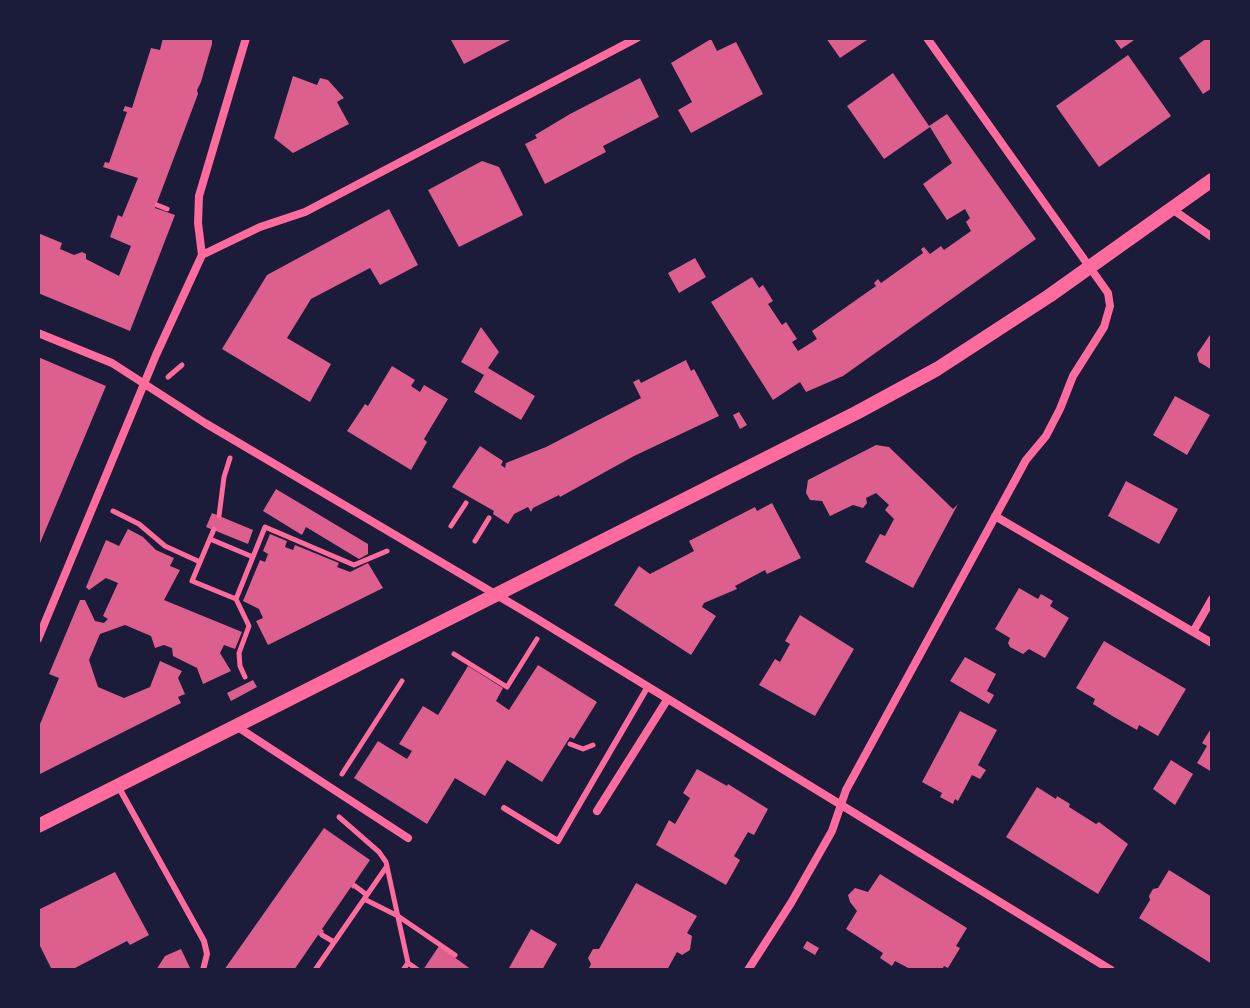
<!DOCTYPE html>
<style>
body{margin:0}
#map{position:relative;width:1250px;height:1008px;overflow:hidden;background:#1b1b3a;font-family:Figtree,sans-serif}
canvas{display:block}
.frame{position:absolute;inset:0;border:40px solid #1b1b3a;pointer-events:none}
</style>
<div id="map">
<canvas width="1250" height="1008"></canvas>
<div class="frame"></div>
</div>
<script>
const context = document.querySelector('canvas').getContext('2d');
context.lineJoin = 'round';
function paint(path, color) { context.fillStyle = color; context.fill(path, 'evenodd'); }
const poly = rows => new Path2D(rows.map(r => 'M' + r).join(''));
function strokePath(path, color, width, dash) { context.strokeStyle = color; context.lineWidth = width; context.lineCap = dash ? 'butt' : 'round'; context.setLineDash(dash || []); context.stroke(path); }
paint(poly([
 [163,38,212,38,212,44,201,82,197,90,198,94,155,208,175,215,130,331,38,293,38,233,62,243,60,249,74,255,82,252,86,254,86,259,119,276,131,246,110,237,118,215,122,217,138,178,103,167,105,162,109,163,127,112,123,111,125,106,132,108,151,48,160,50],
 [450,38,514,38,464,64],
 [826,38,870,38,840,58],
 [1113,38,1137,38,1121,49],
 [1207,38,1212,38,1212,88,1203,94,1179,58],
 [711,39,717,51,736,42,763,94,691,133,678,110,692,102,671,63],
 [1128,55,1171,116,1099,167,1056,106],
 [893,73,929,126,947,114,1036,239,843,376,806,392,800,382,773,400,711,302,752,277,759,288,763,285,773,301,768,304,782,325,786,322,797,339,792,342,798,351,817,339,812,331,876,286,874,283,878,279,881,283,923,253,921,249,924,247,930,254,941,246,944,250,971,231,966,222,970,218,965,209,947,220,923,184,952,163,930,127,884,159,847,106],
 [293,76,317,85,320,78,328,80,344,98,337,102,349,124,293,153,274,138],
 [640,78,659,117,603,146,606,152,545,184,525,144,537,138,535,135,570,114],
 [482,161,499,167,523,215,459,247,428,190],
 [389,209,418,265,380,285,370,268,311,299,287,338,331,364,310,402,222,349,267,275],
 [695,258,706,277,679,293,668,273],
 [481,327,499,352,488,368,535,396,521,420,474,392,484,375,461,362],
 [1212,332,1212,370,1199,362,1197,354],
 [38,357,106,386,38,548,40,416],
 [686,360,691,371,694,369,719,416,634,456,560,497,559,495,533,508,531,512,528,507,514,514,508,524,493,514,494,511,452,487,480,446,503,461,501,465,505,468,506,463,546,447,641,398,633,382,639,379,641,383],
 [392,366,415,380,411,386,420,392,424,385,448,399,424,439,427,442,411,470,347,431,365,404,368,406],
 [1175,396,1210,415,1187,455,1153,435],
 [739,412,747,425,740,429,733,415],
 [876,445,889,447,953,509,958,504,913,588,865,562,880,534,885,536,894,519,885,510,889,505,876,493,866,498,867,503,863,508,853,505,830,516,822,501,810,500,806,493,808,480],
 [1126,481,1178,509,1159,544,1108,516],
 [276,489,368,544,368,554,359,559,306,527,302,535,263,511],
 [772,503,801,558,767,574,765,570,735,586,737,589,704,603,702,607,716,616,691,655,614,605,639,566,650,574,694,551,689,541,755,507,757,511],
 [212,513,253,530,248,544,206,527],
 [128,529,143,537,156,550,174,558,170,566,180,570,164,600,242,632,235,649,224,645,220,653,231,671,203,684,197,668,173,656,172,648,164,645,155,648,151,636,125,625,100,634,89,660,98,687,124,698,150,687,160,661,182,671,178,678,185,694,178,697,181,703,38,775,38,729,59,678,49,674,80,600,85,600,95,621,104,623,108,619,103,616,118,583,106,578,89,590,86,587,106,540,119,546],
 [270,534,287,541,285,547,293,550,295,545,339,563,337,567,350,572,368,563,383,588,268,645,256,621,263,618,259,609,243,601,260,560,265,562,268,554,263,551],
 [1019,588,1038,599,1041,594,1053,601,1050,606,1069,618,1045,658,1029,649,1023,654,1010,647,1008,643,1010,638,995,629],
 [800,615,854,649,815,716,759,685,775,659,780,662,790,644,785,641],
 [1104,641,1186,689,1158,736,1139,725,1137,730,1114,717,1093,704,1095,699,1076,688],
 [965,657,996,674,987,691,994,695,989,704,950,681],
 [538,665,597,702,574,739,570,737,542,782,507,760,485,796,455,778,427,824,354,778,378,741,407,759,412,751,399,744,423,706,438,715,468,666,503,688,496,701,509,710],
 [253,680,257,687,231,701,227,693],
 [960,711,997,730,978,765,986,770,980,779,972,775,958,801,955,799,953,804,940,797,942,793,922,782],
 [1212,727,1212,772,1197,763,1207,746,1202,743],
 [1171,760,1193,774,1175,805,1153,789],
 [697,769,727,786,728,784,768,809,754,835,748,832,734,856,740,860,726,885,656,845,669,820,675,824,683,810,690,798,683,793],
 [1037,787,1056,799,1057,796,1070,804,1069,807,1096,824,1099,822,1128,844,1098,894,1006,837],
 [324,828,370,860,355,882,355,886,353,889,351,887,322,929,324,931,321,936,318,935,294,970,224,970],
 [1169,870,1212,897,1212,964,1139,918,1150,900,1149,896,1153,889,1158,888],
 [115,872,149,935,130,945,127,941,75,968,76,970,52,970,38,942,38,910],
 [880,874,967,928,956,946,960,948,948,968,944,966,942,970,912,970,895,961,892,966,880,958,883,953,846,929,857,911,850,902,848,895,855,888,868,892],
 [636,883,697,916,687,933,692,936,690,950,682,955,677,952,667,970,588,970,591,964,588,958,593,949,599,949],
 [531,929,557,944,542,970,513,970,509,968],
 [807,941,819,948,815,955,803,948],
 [439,946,472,970,423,970],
 [181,949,191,970,156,970,165,956]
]), '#dd5f8e');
strokePath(poly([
 [157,205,167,209],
 [168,377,182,365],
 [113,511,139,524,165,546,200,562],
 [219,516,224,477,230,458],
 [451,526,466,503],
 [214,529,192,581,236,599,249,626,239,653,240,666,245,677],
 [210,539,253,557],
 [475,541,489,518],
 [236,599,265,527,354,565,387,551],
 [454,654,507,687,537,639],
 [570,744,583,749,593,745],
 [342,774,402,681],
 [339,817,379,852,386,862,408,963,403,970],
 [355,886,367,895],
 [364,899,398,916,455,955],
 [322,935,334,942],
 [408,963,418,970],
 [315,970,387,866]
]), '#ff6b9d', 5);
strokePath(poly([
 [118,786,204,941,207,954,203,970],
 [504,808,558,841,647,688]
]), '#ff6b9d', 6);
strokePath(poly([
 [1172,209,1212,237],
 [202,255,260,227,305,212,637,38],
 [38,333,112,363,205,423,534,617,1111,970],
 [995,516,1212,643],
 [1193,632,1212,599],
 [38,639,156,355,202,255,198,223,199,196,246,38],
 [236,726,408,838],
 [597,811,667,700],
 [748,970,791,903,832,831,846,790,1026,460,1046,436,1060,409,1073,376,1104,327,1110,306,1108,293,927,38]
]), '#ff6b9d', 8);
strokePath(poly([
 [38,826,858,412,937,369,1049,296,1212,180]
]), '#ff6b9d', 14);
</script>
